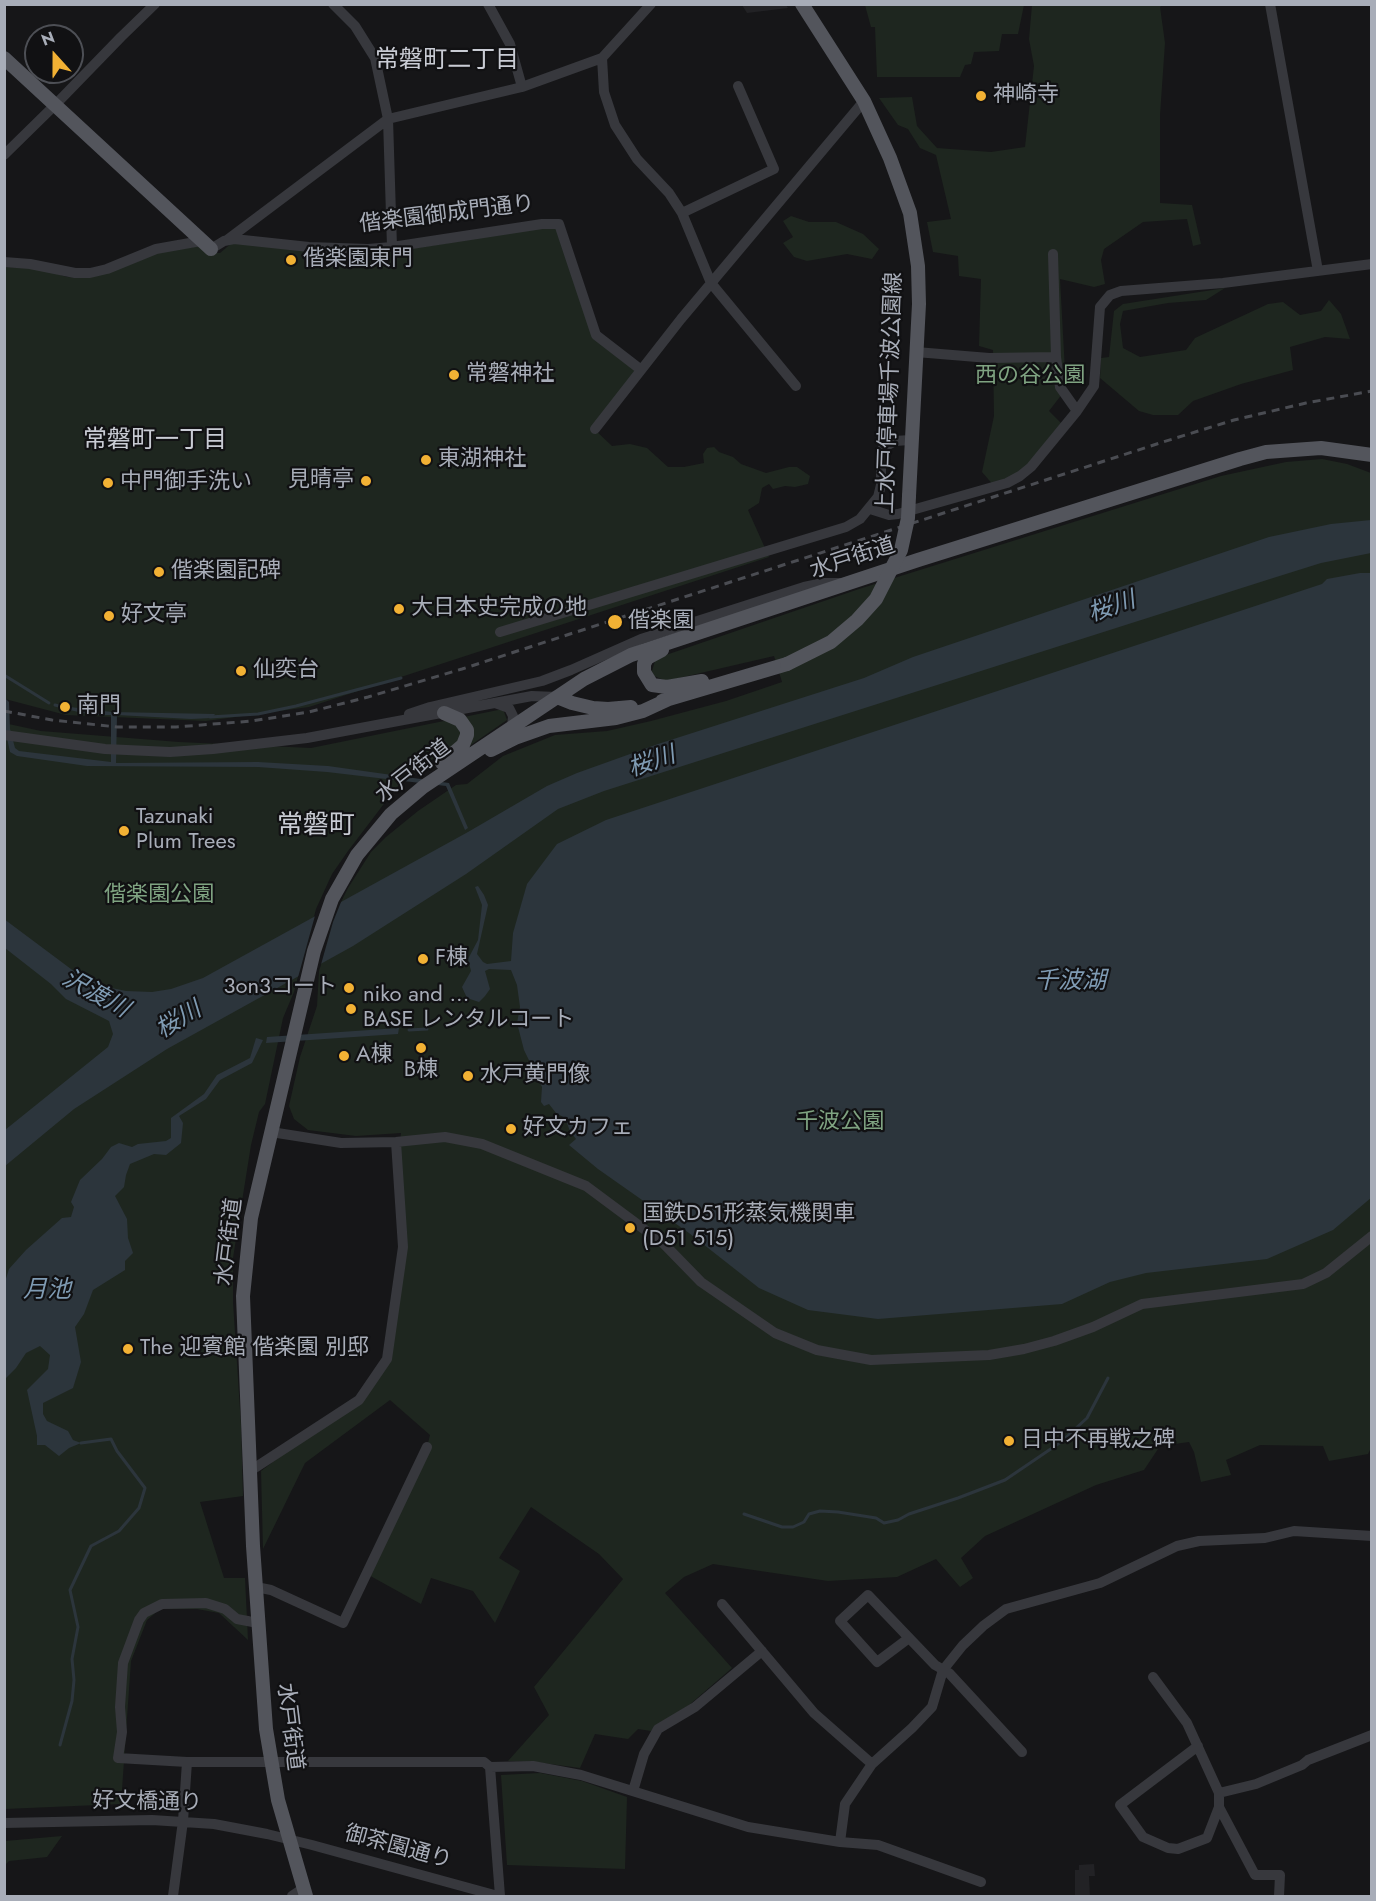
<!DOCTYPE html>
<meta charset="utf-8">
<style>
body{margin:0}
#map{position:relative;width:1376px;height:1901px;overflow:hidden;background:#161618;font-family:Jost,sans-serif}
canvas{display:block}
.frame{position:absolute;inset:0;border:6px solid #a8adb8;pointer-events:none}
.north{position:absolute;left:24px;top:24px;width:60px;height:60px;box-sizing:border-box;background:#111113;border:2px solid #4d4f55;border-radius:50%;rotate:339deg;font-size:16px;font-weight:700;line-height:24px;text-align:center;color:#a8adb8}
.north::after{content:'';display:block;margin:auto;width:21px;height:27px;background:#f2b134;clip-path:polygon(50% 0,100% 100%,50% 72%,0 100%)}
</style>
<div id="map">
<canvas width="1376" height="1901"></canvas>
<div class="frame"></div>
<div class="north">N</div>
</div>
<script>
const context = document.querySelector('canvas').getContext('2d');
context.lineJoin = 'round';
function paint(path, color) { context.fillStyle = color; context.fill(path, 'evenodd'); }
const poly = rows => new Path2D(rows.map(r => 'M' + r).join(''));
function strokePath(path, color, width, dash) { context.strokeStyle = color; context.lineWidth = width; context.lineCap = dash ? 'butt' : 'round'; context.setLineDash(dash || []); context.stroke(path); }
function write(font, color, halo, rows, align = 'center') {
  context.font = font + ' Jost,"Noto Sans JP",sans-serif'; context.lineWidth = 4.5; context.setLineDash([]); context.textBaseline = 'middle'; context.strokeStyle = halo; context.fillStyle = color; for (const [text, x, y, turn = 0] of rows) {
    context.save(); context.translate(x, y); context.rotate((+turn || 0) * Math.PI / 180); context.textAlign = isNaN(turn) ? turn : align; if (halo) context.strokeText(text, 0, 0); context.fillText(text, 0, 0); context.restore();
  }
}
paint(poly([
 [742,5,786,5,788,8,747,13],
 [1094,1864,1095,1876,1089,1876,1090,1896,1075,1896,1075,1870,1079,1870,1079,1865]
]), '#222225');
paint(poly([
 [865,5,865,4,1024,5,1018,34,1002,34,999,51,974,52,971,64,965,65,960,77,877,77,875,27,871,27],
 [1032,5,1162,5,1160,7,1165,43,1160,115,1160,203,1192,205,1201,244,1193,246,1187,219,1143,222,1104,249,1101,260,1105,284,1094,287,1060,279,1066,389,1049,411,1064,426,1031,467,995,487,982,472,994,416,993,350,979,346,981,279,959,276,958,256,933,252,927,222,951,219,936,155,920,148,908,129,898,125,879,98,912,97,917,126,937,148,991,152,1025,147,1034,66,1029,39],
 [791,216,809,222,836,222,863,234,879,249,872,259,847,254,807,261,794,257,783,243,793,237,783,221],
 [536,229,557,229,595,336,638,370,594,429,612,446,630,444,647,448,668,467,684,467,704,463,703,454,707,448,714,447,719,452,733,457,741,464,766,473,789,467,797,467,810,476,808,484,795,487,785,486,773,489,769,484,762,488,759,503,748,510,769,557,309,707,206,721,66,715,5,699,4,267,37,268,67,277,88,278,157,253,199,246,210,253,220,253,233,242,316,252,371,255],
 [1225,288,1206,300,1168,303,1123,311,1120,324,1123,348,1140,357,1186,350,1195,338,1268,304,1283,302,1300,315,1321,311,1329,300,1341,314,1350,339,1325,337,1290,347,1293,370,1241,384,1193,401,1178,415,1153,415,1139,411,1100,378,1101,358,1109,357,1114,311,1123,304],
 [1322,459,1347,464,1371,473,1372,1446,1368,1454,1329,1461,1323,1446,1260,1445,1226,1460,1231,1475,1201,1482,1194,1452,1189,1442,1160,1446,1144,1470,1096,1485,985,1536,961,1558,973,1578,960,1587,936,1559,897,1577,828,1581,713,1564,684,1577,665,1593,732,1668,688,1706,651,1731,638,1729,628,1739,595,1734,580,1768,535,1762,508,1761,549,1715,534,1687,623,1579,599,1554,531,1507,499,1558,520,1571,495,1623,473,1591,431,1578,421,1604,365,1573,427,1447,430,1435,390,1400,305,1463,263,1549,261,1471,331,1418,359,1400,387,1359,403,1247,399,1148,401,1133,356,1136,308,1130,294,1119,289,1106,300,1057,317,1006,319,971,325,946,338,908,348,888,371,852,386,837,418,811,456,785,467,784,503,756,555,735,607,731,651,721,726,701,782,682,774,656,666,681,654,676,652,671,655,661,663,656,859,589,1221,476,1286,462],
 [503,709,507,720,458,754,433,759,396,788,348,851,332,874,316,909,294,992,283,1018,265,1104,259,1112,251,1145,233,1258,233,1302,241,1425,243,1496,200,1502,224,1578,245,1578,248,1640,219,1613,197,1609,160,1609,147,1620,131,1661,121,1804,5,1809,4,723,41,731,179,742,311,748],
 [540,1773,582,1781,627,1797,625,1869,507,1865,501,1775],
 [62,1836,47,1857,9,1861,5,1865,5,1841]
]), '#1e261f');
paint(poly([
 [1371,520,1371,553,1321,563,1270,579,604,791,558,809,466,874,353,946,167,1049,74,1109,5,1166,5,1130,108,1047,113,1034,109,1021,66,999,51,984,5,948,4,919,79,975,107,987,126,991,152,992,171,989,203,978,468,832,547,786,577,773,658,744,864,678,913,657,1269,537,1331,524],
 [1360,573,1372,573,1372,1197,1333,1230,1267,1259,1146,1273,1110,1282,1062,1304,878,1319,808,1310,759,1288,689,1233,598,1169,569,1145,576,1139,570,1131,565,1118,556,1113,549,1104,544,1106,541,1102,542,1087,524,1050,517,1023,520,1007,517,985,511,970,489,969,485,971,490,989,485,996,479,1002,467,998,462,987,471,971,468,959,478,940,482,905,475,887,478,886,484,895,488,905,477,954,483,962,487,964,511,961,513,933,527,884,557,844,606,820,1322,584,1327,579],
 [4,697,9,702,10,729,15,748,19,751,111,762,111,715,91,715,70,710,70,707,112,712,215,714,212,718,191,719,117,715,116,763,258,762,328,766,449,783,468,828,465,830,446,786,327,772,258,767,87,766,17,756,10,752,5,729],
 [399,1028,398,1034,266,1043,267,1037],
 [256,1038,263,1040,252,1063,220,1080,206,1099,179,1116,183,1123,181,1143,166,1155,154,1154,130,1164,126,1175,124,1187,115,1196,127,1219,128,1238,133,1253,125,1261,125,1270,93,1290,84,1314,75,1327,81,1362,73,1388,43,1403,43,1414,47,1421,68,1431,73,1440,81,1443,69,1448,59,1456,45,1445,37,1445,37,1436,27,1390,48,1369,50,1355,40,1346,26,1353,16,1368,5,1379,4,1285,9,1269,26,1250,62,1218,71,1217,74,1207,71,1202,80,1180,102,1159,111,1147,119,1143,132,1147,138,1144,166,1141,171,1138,171,1118,204,1094,217,1075,250,1058]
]), '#2c353c');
paint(poly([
 [343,897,333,922,320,968,297,981,316,912]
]), '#161618');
strokePath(poly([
 [4,675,49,703],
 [55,705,71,709],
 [210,717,258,714,296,706,401,678],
 [409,1030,427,1029],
 [744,1514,782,1527,793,1527,804,1522,809,1514,820,1511,838,1512,876,1518,884,1523,898,1520,909,1514,958,1498,1005,1480,1061,1442,1087,1418,1108,1378],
 [60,1745,72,1701,74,1680,72,1659,78,1627,70,1590,91,1546,119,1531,139,1508,145,1488,117,1451,111,1439,81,1443]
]), '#2c353c', 3);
strokePath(poly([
 [333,4,355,26,375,58,388,119,392,247],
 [488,4,510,44,522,87],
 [1270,4,1318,271],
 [602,58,604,92,615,125,637,159,669,193,682,213,711,283,796,386],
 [4,155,56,104,121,37,155,4],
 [682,213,774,169,738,86],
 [227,240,388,119,522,87,602,58,651,4],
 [211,249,224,241,234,239,309,247,368,249,392,247,542,224,559,224,596,335,640,369],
 [1053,254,1056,357,1060,387,1077,411],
 [4,262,30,264,75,273,90,273,107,269,156,249,201,241],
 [916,352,989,358,1056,357],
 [595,429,681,319,864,101],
 [870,509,889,515,898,514,1007,483,1020,476,1031,467,1077,411,1094,386,1100,307,1110,295,1121,291,1223,283,1372,264],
 [500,632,846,527,860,519,878,497,881,485,881,454,883,448,895,441,910,440],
 [495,703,509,708,513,716,512,727],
 [409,714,430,707,542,681,571,670,641,639,804,587,823,583,840,583],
 [4,735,105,749,170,752,213,749,307,738,532,696,557,697],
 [271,1132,341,1143,396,1142,445,1137,482,1144,586,1186,664,1244,701,1282,775,1333,817,1350,871,1360,989,1355,1024,1349,1054,1341,1093,1327,1142,1304,1303,1284,1326,1273,1372,1236],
 [250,1471,359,1400,387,1359,403,1247,396,1142],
 [256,1587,271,1590,343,1623,427,1447],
 [722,1604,814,1713,872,1764],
 [258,1623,237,1619,225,1609,206,1603,162,1604,144,1613,139,1620,123,1663,120,1707,122,1732,118,1758,187,1762,484,1762,490,1767,500,1896],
 [909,1638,877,1662,840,1621,868,1595,935,1665,949,1673,1022,1752],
 [1153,1677,1187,1723,1219,1793,1219,1807,1255,1875,1280,1875,1279,1896],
 [1198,1746,1120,1805,1143,1837,1168,1848,1178,1849,1207,1838,1219,1807],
 [490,1767,533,1766,581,1775,748,1827,840,1842,878,1845,981,1882],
 [633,1791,644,1754,658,1729,695,1707,762,1651],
 [1219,1793,1256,1784,1302,1765,1308,1760,1372,1735],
 [4,1823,152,1820,214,1824,267,1834,312,1845,498,1896],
 [840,1842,845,1804,872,1764,912,1728,932,1707,943,1670,963,1645,983,1626,1006,1609,1100,1583,1177,1546,1199,1541,1265,1538,1294,1531,1372,1536],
 [173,1896,183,1821,187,1762],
 [292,1896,304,1888]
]), '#37383d', 10);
strokePath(poly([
 [802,4,864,101,890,158,910,213,918,266,919,304,909,496],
 [4,58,211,249],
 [662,650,647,658,644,664,644,672,652,685,667,687,702,681],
 [557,697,572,703,593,708,608,709,631,707],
 [662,701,787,664],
 [491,750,515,738,549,726,616,718,643,711,669,699],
 [442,763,463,745,467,735,467,730,460,720,444,713],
 [306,1896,278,1800,266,1729,253,1546,243,1296,251,1218,314,951,332,899,357,855,391,814,423,787,584,679,631,655,918,560,1240,459,1266,452,1321,448,1372,455]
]), '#53555c', 14);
strokePath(poly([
 [4,711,52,720,117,727,176,727,252,721,309,712,368,697,462,669,1163,442,1234,420,1306,403,1372,391]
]), '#4a4c52', 3, [8, 6]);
strokePath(poly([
 [787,664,831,642,857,620,876,599,901,550,908,518,909,496]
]), '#53555c', 14);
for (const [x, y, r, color] of [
 [981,96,6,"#f2b134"],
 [291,260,6,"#f2b134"],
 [454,375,6,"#f2b134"],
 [426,460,6,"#f2b134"],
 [366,481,6,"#f2b134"],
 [108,483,6,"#f2b134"],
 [159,572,6,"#f2b134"],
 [399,609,6,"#f2b134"],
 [109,616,6,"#f2b134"],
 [615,622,8,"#f2b134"],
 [241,671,6,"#f2b134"],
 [65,707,6,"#f2b134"],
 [124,831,6,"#f2b134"],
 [423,959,6,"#f2b134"],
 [349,988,6,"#f2b134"],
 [351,1009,6,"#f2b134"],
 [421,1048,6,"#f2b134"],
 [344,1056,6,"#f2b134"],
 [468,1076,6,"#f2b134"],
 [511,1129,6,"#f2b134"],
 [630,1228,6,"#f2b134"],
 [128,1349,6,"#f2b134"],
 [1009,1441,6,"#f2b134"]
]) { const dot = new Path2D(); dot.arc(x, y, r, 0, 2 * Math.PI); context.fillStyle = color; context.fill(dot); strokePath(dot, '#111113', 2); }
write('22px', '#a8adb8', '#111113', [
 ["神崎寺",993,96],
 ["偕楽園東門",303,260],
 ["常磐神社",466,375],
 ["東湖神社",438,460],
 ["見晴亭",354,481,"right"],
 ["中門御手洗い",120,483],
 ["偕楽園記碑",171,572],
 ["大日本史完成の地",411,609],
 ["好文亭",121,616],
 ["偕楽園",628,622],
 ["仙奕台",253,671],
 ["南門",77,707],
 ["Tazunaki",136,818],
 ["Plum Trees",136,843],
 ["F棟",435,959],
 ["3on3コート",337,988,"right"],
 ["niko and ...",363,996],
 ["BASE レンタルコート",363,1021],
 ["A棟",356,1056],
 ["B棟",421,1071,"center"],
 ["水戸黄門像",480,1076],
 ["好文カフェ",523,1129],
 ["国鉄D51形蒸気機関車",642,1215],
 ["(D51 515)",642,1240],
 ["The 迎賓館 偕楽園 別邸",140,1349],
 ["日中不再戦之碑",1021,1441]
], 'left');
write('22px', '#a8adb8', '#111113', [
 ["偕楽園御成門通り",447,215,-7],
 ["上水戸停車場千波公園線",891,393,-88],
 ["水戸街道",853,559,-18],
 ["水戸街道",414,772,-38],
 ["水戸街道",230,1242,-83],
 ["水戸街道",289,1727,83],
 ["好文橋通り",147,1803,1],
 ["御茶園通り",398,1848,15]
]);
write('22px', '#7fa381', '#111113', [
 ["西の谷公園",1030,377],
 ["偕楽園公園",159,896],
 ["千波公園",840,1123]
]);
write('24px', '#c9ccd4', '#111113', [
 ["常磐町二丁目",447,61],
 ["常磐町一丁目",155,441]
]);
write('italic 24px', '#7f9bb3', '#111113', [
 ["桜川",1112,608,-19],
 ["桜川",652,763,-19],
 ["千波湖",1070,982],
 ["沢渡川",95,995,29],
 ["桜川",179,1021,-31],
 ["月池",47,1291]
]);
write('26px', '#c9ccd4', '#111113', [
 ["常磐町",316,827]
]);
</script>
